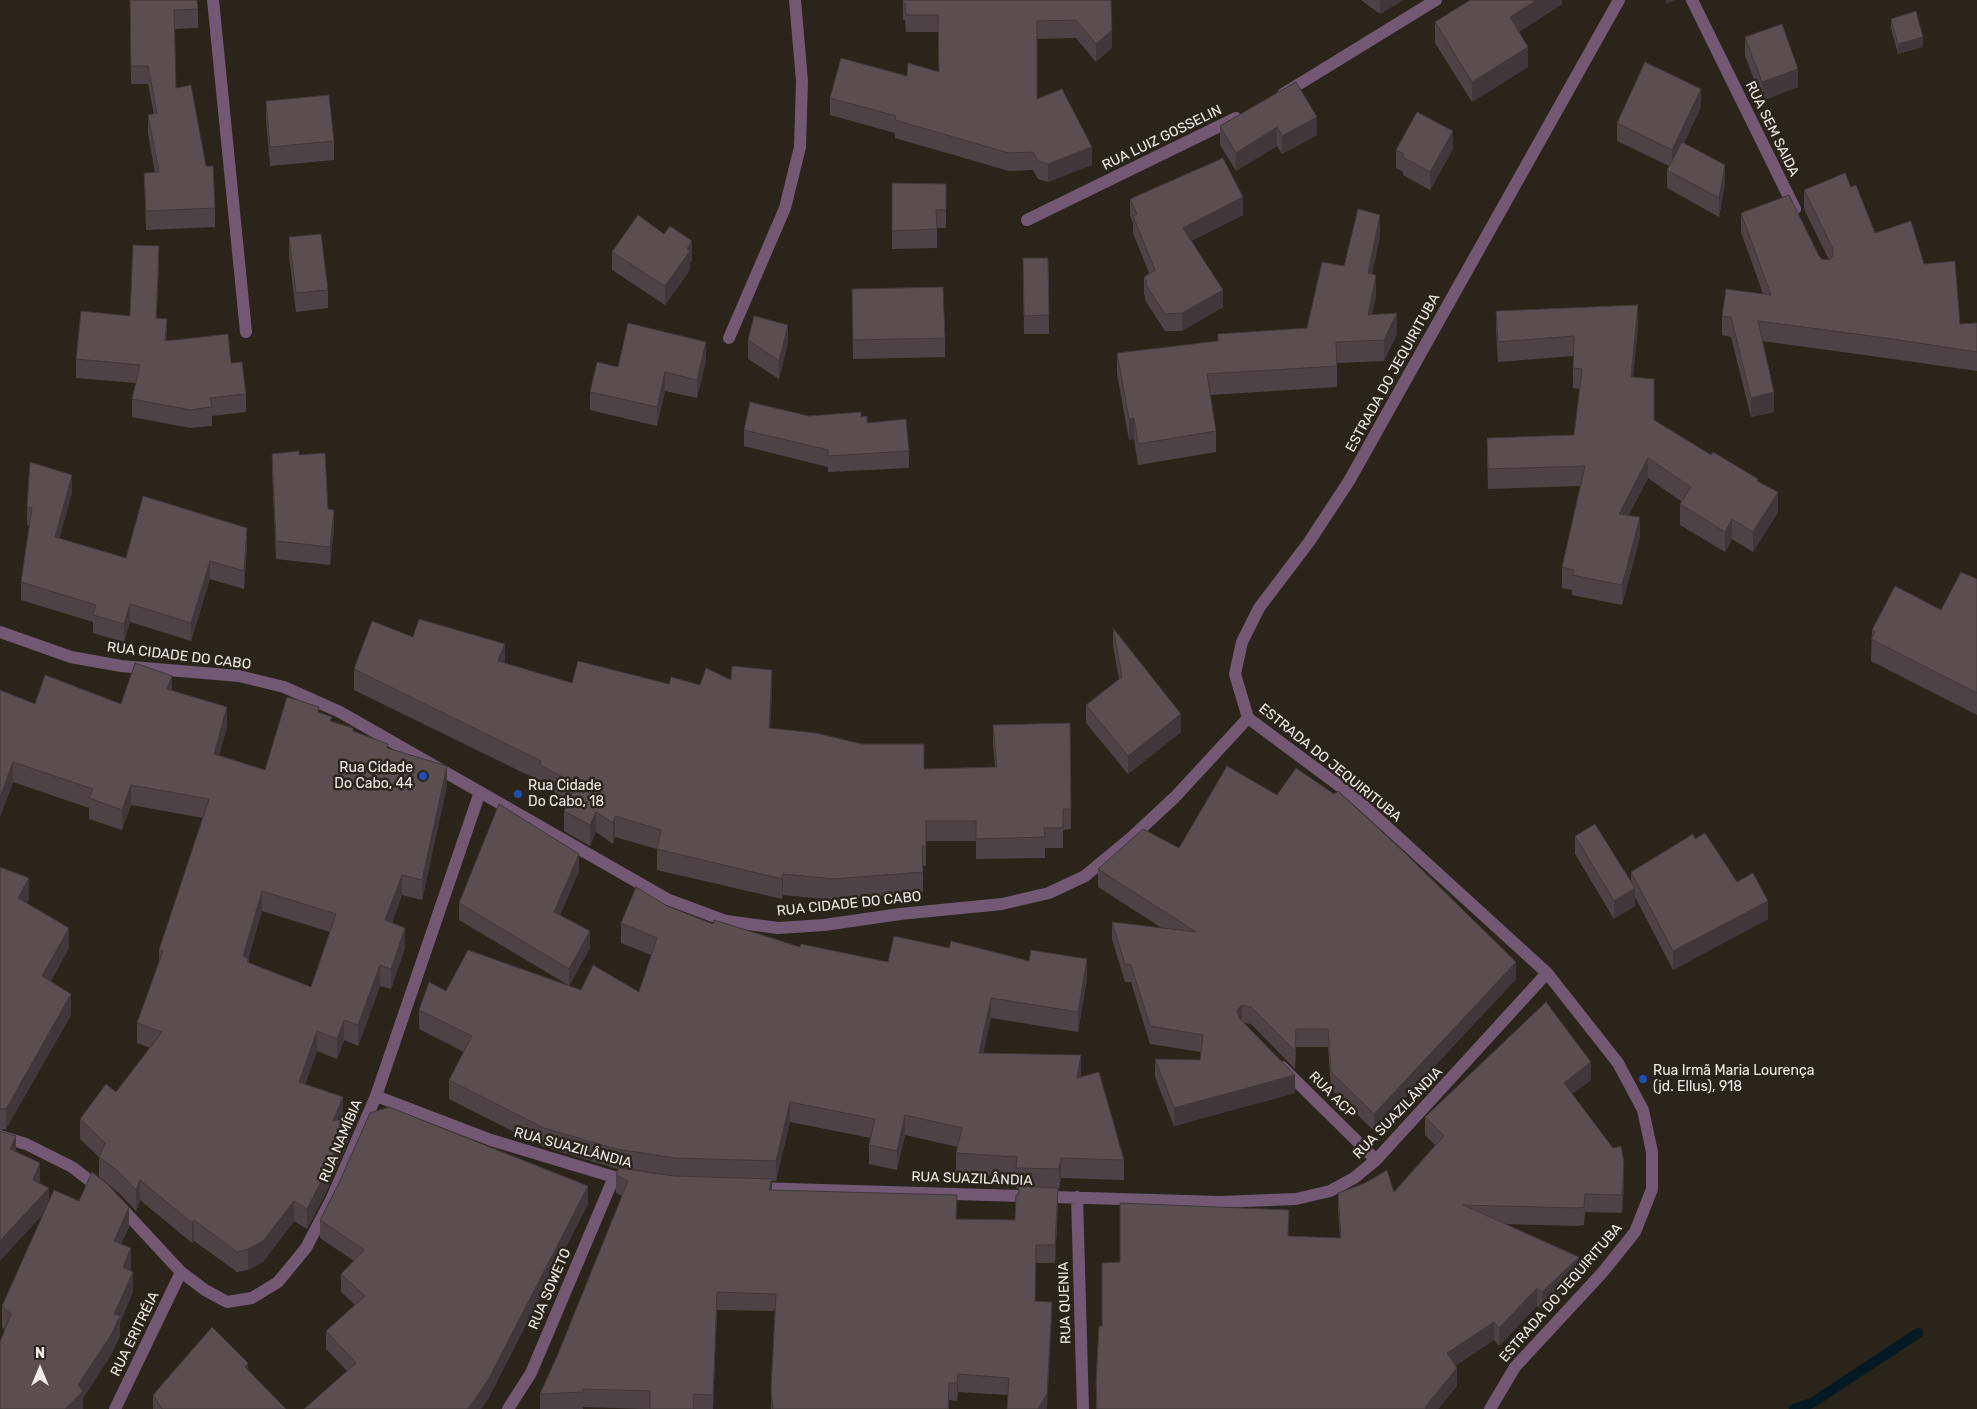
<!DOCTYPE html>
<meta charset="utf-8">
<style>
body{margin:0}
#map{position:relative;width:1977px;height:1409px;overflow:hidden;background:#2a241b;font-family:Rubik,sans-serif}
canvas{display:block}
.north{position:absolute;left:15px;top:1344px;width:50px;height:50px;-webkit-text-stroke:4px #2a241b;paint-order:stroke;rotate:0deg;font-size:14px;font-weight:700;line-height:20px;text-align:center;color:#f0ebe6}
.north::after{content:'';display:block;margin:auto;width:18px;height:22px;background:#f0ebe6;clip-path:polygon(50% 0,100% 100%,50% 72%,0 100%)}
</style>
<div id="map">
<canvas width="1977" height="1409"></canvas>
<div class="north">N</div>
</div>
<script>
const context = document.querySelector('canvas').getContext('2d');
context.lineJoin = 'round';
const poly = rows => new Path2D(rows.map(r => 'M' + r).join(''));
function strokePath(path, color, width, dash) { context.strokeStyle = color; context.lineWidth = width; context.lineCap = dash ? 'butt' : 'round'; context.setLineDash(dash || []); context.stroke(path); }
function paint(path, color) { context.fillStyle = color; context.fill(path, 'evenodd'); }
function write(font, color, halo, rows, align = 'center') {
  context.font = font + ' Rubik,sans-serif'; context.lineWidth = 5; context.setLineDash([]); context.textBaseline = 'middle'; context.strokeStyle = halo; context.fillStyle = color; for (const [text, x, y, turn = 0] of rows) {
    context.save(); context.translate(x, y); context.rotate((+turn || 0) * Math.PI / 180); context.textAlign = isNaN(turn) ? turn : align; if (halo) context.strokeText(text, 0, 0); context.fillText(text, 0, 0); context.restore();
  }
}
strokePath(poly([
 [1794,1409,1812,1403,1918,1333]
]), '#031923', 10);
strokePath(poly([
 [213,0,246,332],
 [1692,0,1795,209],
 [1283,94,1436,0],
 [1027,220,1236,118],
 [729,338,785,208,800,147,802,81,795,0],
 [1248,718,1235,674,1242,642,1259,608,1309,542,1349,481,1619,0],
 [1282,1067,1376,1160],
 [376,1096,491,1140,614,1177,631,1179],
 [0,1136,26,1144,72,1167,102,1190],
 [755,1188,1220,1202,1296,1199,1330,1191,1354,1178,1376,1160,1547,973],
 [1077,1197,1083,1409],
 [117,1203,181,1272,205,1290,227,1302,252,1298,278,1282,306,1248,332,1198,376,1096,480,792],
 [115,1409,181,1272],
 [508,1409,531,1373,614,1177]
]), '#725873', 12);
strokePath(poly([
 [0,632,71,657,121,666,239,676,284,687,340,712,667,899,726,921,778,928,824,925,900,914,1002,904,1049,893,1085,876,1131,838,1175,797,1248,718,1353,796,1547,973,1618,1063,1643,1110,1652,1152,1652,1189,1635,1232,1602,1273,1515,1367,1490,1409]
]), '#725873', 12);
paint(poly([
 [130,0,198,9,198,28,174,29,176,88,206,166,215,208,215,227,146,230,144,173,155,173,148,133,148,115,154,114,148,84,131,84],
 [903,0,1111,0,1112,48,1096,62,1076,38,1037,39,1037,99,1092,165,1048,182,1038,179,1033,170,1009,171,895,138,895,133,830,115,830,98,939,71,938,32,906,32,905,20,903,20],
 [1361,0,1403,0,1380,14],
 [1562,0,1562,4,1519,32,1528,67,1472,102,1435,43,1435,22],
 [1891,19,1923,47,1898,54,1891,28],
 [1745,37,1798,87,1762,101,1745,56],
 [1296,82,1317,135,1282,154,1277,146,1236,171,1220,145,1220,126],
 [266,101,334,141,334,160,270,166,266,120],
 [1701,107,1684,143,1725,184,1719,217,1667,188,1667,170,1669,166,1617,141,1617,123],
 [1453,149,1430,190,1403,175,1403,172,1396,168,1396,150],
 [892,183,946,184,946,228,937,228,937,248,892,249],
 [1851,187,1875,233,1924,264,1960,324,1977,323,1977,371,1886,358,1762,341,1774,412,1751,417,1731,337,1722,335,1722,316,1763,294,1741,232,1741,213,1819,256,1822,259,1829,260,1804,209,1804,190],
 [1130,199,1243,215,1191,241,1223,307,1182,331,1165,331,1145,300,1145,296,1144,294,1144,277,1149,273,1133,233,1133,223,1130,216],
 [1380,236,1372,274,1376,296,1372,314,1397,334,1384,361,1337,363,1337,387,1210,395,1216,431,1216,452,1138,465,1134,439,1129,440,1117,374,1117,353,1218,341,1218,334,1307,328,1344,266],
 [289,237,328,290,328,308,296,312,289,256],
 [612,252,692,260,690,263,690,270,665,305,612,270],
 [1023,258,1048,258,1049,334,1024,334],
 [159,264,156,318,167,341,231,363,246,394,246,412,212,416,212,426,190,428,132,417,132,399,136,383,76,378,76,359,130,316],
 [852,289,945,338,945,357,853,359],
 [1496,311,1638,325,1633,377,1654,420,1711,455,1758,482,1778,512,1753,552,1732,539,1725,552,1680,525,1680,504,1682,502,1648,478,1628,516,1640,537,1622,605,1572,595,1572,590,1562,588,1562,567,1580,486,1488,489,1487,438,1574,435,1580,389,1573,388,1573,356,1498,362,1496,331],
 [748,340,788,343,779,379,748,359],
 [706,360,697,398,665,391,657,426,590,410,590,392,618,367],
 [809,416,861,417,867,423,909,451,909,468,828,472,828,467,744,446,744,430],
 [272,454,299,455,328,509,334,528,330,565,276,559,272,472],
 [72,493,59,538,126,558,247,546,244,589,210,579,191,641,130,622,124,642,93,633,93,622,21,600,21,582,29,526,27,525,27,507],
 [1977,579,1977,715,1871,661,1872,630,1941,610],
 [1113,628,1181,732,1128,774,1086,723,1086,705,1119,679,1113,646],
 [413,637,505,663,572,683,700,685,731,680,772,690,770,728,924,769,995,767,993,745,993,725,1070,723,1071,829,1063,830,1063,848,1045,848,1045,858,976,859,976,841,926,841,926,866,923,866,923,892,834,900,783,895,782,899,657,870,657,849,615,837,613,844,596,832,590,846,564,831,564,811,569,800,540,785,540,781,354,690,354,669],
 [0,690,35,704,121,704,172,691,227,727,219,755,265,770,319,712,332,722,388,748,447,786,422,900,402,895,392,923,405,948,391,989,380,986,358,1046,344,1040,337,1059,317,1051,305,1084,343,1117,342,1118,350,1137,325,1195,307,1229,294,1221,263,1262,248,1270,237,1272,194,1241,192,1243,140,1200,136,1211,119,1193,99,1177,99,1157,80,1139,80,1119,116,1092,150,1048,137,1043,137,1023,159,964,159,950,203,818,131,805,122,830,89,819,89,808,13,782,0,817],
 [262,911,330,932,311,987,249,963,248,959],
 [1575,836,1631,882,1631,872,1695,839,1737,882,1768,919,1673,970,1635,897,1635,906,1614,919,1575,854],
 [1179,848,1516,979,1374,1131,1331,1089,1328,1047,1296,1047,1295,1069,1251,1024,1244,1023,1295,1093,1174,1126,1155,1077,1155,1059,1200,1060,1201,1052,1150,1044,1131,982,1125,982,1112,939,1112,922,1162,928,1098,887,1098,869],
 [0,867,29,898,27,903,69,948,51,981,71,1015,6,1129,0,1130],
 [579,871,560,915,590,948,569,986,581,990,639,992,651,955,621,943,621,923,667,906,713,924,800,947,888,962,1087,979,1078,1032,991,1018,983,1053,1081,1075,1081,1077,1124,1160,1124,1180,1061,1178,1059,1189,1058,1189,1058,1205,1055,1263,1036,1263,1035,1301,1052,1320,1008,1395,958,1392,957,1401,949,1400,949,1409,771,1409,771,1389,775,1311,717,1310,713,1409,647,1409,583,1407,583,1409,540,1409,540,1394,558,1354,622,1196,616,1193,616,1175,618,1169,544,1147,449,1099,449,1080,464,1052,419,1029,419,1010,446,991,568,985,459,920,459,903],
 [790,1122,871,1138,869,1145,869,1164,897,1170,905,1135,958,1147,956,1153,956,1173,1016,1177,1016,1188,1019,1188,1015,1220,957,1219,772,1190,772,1181,776,1181],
 [1591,1080,1572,1094,1624,1181,1622,1213,1585,1212,1584,1225,1577,1226,1505,1224,1579,1275,1542,1310,1537,1306,1499,1346,1494,1340,1455,1366,1457,1386,1438,1409,1096,1409,1096,1382,1102,1326,1120,1262,1289,1236,1340,1238,1338,1211,1338,1193,1394,1192,1435,1145,1425,1135,1425,1117],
 [16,1152,40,1184,49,1202,129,1227,121,1244,131,1269,130,1271,133,1292,120,1322,120,1336,111,1355,83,1398,83,1409,2,1327,2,1306,44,1214],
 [588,1204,488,1399,347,1371,326,1349,326,1331,355,1305,341,1292,341,1274,354,1261,320,1238,320,1220],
 [248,1370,286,1409,153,1409,153,1395]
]), '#4d4346');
paint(poly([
 [1380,0,1403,0,1380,14],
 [1537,0,1562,0,1562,4,1510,38,1510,17],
 [1666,0,1675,0,1666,4],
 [1112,30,1112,48,1096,62,1096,44],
 [1923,37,1923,47,1898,54,1898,44],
 [1528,47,1528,67,1472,102,1472,82],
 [1798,69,1798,87,1762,101,1762,82],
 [1701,89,1701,107,1672,168,1672,150],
 [1317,117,1317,135,1282,154,1282,136],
 [1277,127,1277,146,1236,171,1236,153],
 [1453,131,1453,149,1430,190,1430,172],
 [1092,147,1092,165,1048,182,1048,164],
 [1725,165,1725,184,1719,217,1719,198],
 [1243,197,1243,215,1183,245,1183,228],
 [1380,215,1380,236,1368,294,1368,273],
 [692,241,692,260,690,263,690,270,665,305,665,286],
 [159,246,159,264,156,337,156,318],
 [1376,275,1376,296,1368,336,1368,315],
 [1223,290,1223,307,1182,331,1182,313],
 [1638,305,1638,325,1631,397,1631,377],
 [1397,313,1397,334,1384,361,1384,340],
 [167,319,167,338,165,360,165,341],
 [788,325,788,343,779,379,779,361],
 [706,342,706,360,697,398,697,380],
 [665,372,665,391,657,426,657,407],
 [1774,392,1774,412,1751,417,1751,398],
 [1134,418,1134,439,1129,440,1129,419],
 [1648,458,1648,478,1619,534,1619,514],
 [72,475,72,493,55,555,55,537],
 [1778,492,1778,512,1753,552,1753,532],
 [334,510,334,528,330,565,330,547],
 [1640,517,1640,537,1622,605,1622,585],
 [1732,519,1732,539,1725,552,1725,532],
 [247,528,247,546,244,589,244,571],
 [210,561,210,579,191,641,191,623],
 [130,604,130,622,124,642,124,624],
 [505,644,505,664,498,661],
 [772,670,772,690,769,748,769,728],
 [172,676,172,696,167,689],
 [227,707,227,727,214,774,214,754],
 [1181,714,1181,732,1128,774,1128,756],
 [13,762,13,782,0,817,0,797],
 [447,766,447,786,422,900,422,880],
 [131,785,131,805,122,830,122,810],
 [596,812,596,832,590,846,590,825],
 [615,816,615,837,613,844,613,823],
 [579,854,579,871,554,929,554,912],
 [783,874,783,895,782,899,782,879],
 [402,875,402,895,385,941,385,920],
 [29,878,29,898,18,918,18,898],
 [1635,888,1635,906,1614,919,1614,901],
 [262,891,262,911,243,977,243,956],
 [1768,901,1768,919,1673,970,1673,951],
 [69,928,69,948,42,996,42,976],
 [405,928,405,948,391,989,391,969],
 [590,931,590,948,569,986,569,969],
 [1087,959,1087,979,1078,1032,1078,1012],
 [1516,962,1516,979,1374,1131,1374,1114],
 [380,965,380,986,358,1046,358,1025],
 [71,994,71,1015,6,1129,6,1109],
 [991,998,991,1018,979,1073,979,1053],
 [1242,1005,1242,1022,1237,1027,1237,1010],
 [344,1020,344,1040,337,1059,337,1039],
 [1296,1029,1296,1047,1295,1069,1295,1051],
 [317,1031,317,1051,299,1103,299,1082],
 [1081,1055,1081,1075,1077,1098,1077,1078],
 [1591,1062,1591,1080,1564,1100,1564,1083],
 [1295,1075,1295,1093,1174,1126,1174,1108],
 [343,1097,343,1117,333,1141,333,1121],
 [790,1102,790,1122,776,1181,776,1161],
 [905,1115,905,1135,897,1170,897,1151],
 [350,1116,350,1137,325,1195,307,1229,307,1209],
 [16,1136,16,1157,10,1149],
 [1061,1158,1061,1178,1059,1189,1059,1169],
 [40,1163,40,1183,33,1180],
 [1624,1163,1624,1181,1622,1213,1622,1195],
 [772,1179,772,1197,769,1190],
 [140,1180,140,1200,136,1211,136,1190],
 [588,1186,588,1204,488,1399,481,1409,468,1409],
 [49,1188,49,1208,0,1261,0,1241],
 [1058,1188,1058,1205,1055,1263,1055,1245],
 [294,1201,294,1221,263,1262,248,1270,248,1249],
 [129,1207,129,1227,114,1261,114,1241],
 [194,1220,194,1241,192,1243,192,1223],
 [131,1248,131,1269,123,1288,123,1267],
 [1579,1257,1579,1275,1542,1310,1542,1292],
 [133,1272,133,1292,120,1322,120,1336,111,1355,83,1398,83,1409,65,1409,78,1385,114,1314],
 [1537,1288,1537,1306,1499,1346,1499,1328],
 [717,1292,717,1310,713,1409,713,1395],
 [1052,1302,1052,1320,1047,1409,1038,1409],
 [1494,1322,1494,1340,1447,1371,1447,1353],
 [248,1363,248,1381,245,1367],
 [1457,1368,1457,1386,1438,1409,1425,1409,1425,1407],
 [958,1374,958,1392,957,1401,957,1383]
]), '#3f3739');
const building = poly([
 [130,0,197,0,198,9,174,10,176,88,191,85,206,166,213,166,215,208,146,211,144,173,159,172,148,115,157,113,148,66,131,66,130,0],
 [903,0,1111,0,1112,30,1096,44,1076,20,1037,21,1037,99,1062,89,1092,147,1048,164,1038,161,1033,152,1009,153,895,120,896,116,830,98,841,58,907,76,908,63,939,72,938,15,906,15,905,3,903,3,903,0],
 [1470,0,1537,0,1510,17,1528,47,1472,82,1435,22,1470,0],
 [1916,11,1923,37,1898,44,1891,19,1916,11],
 [1782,24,1798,69,1762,82,1745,37,1782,24],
 [1645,62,1701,89,1672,150,1617,123,1645,62],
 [1296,82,1317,117,1282,136,1277,127,1236,153,1220,126,1296,82],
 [329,95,334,141,270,147,266,101,329,95],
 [1417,112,1453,131,1430,172,1403,157,1404,154,1396,150,1417,112],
 [1682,142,1725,165,1719,198,1667,170,1682,142],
 [1223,158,1243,197,1183,228,1223,290,1182,313,1165,314,1145,283,1147,282,1144,277,1155,270,1133,216,1137,214,1130,199,1223,158],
 [1845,173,1851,187,1856,185,1875,233,1911,221,1924,264,1955,261,1960,324,1977,323,1977,352,1886,338,1758,321,1774,392,1751,398,1731,317,1722,316,1726,289,1771,295,1741,213,1789,195,1819,256,1822,259,1829,260,1833,256,1833,249,1804,190,1845,173],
 [892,183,946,184,946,210,936,210,937,229,892,231,892,183],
 [1358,209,1380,215,1368,273,1376,275,1368,315,1397,313,1384,340,1336,342,1337,366,1207,374,1216,431,1138,444,1134,418,1129,419,1117,353,1218,341,1218,334,1307,328,1322,262,1344,266,1358,209],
 [638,215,664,234,670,226,692,241,687,249,690,251,665,286,612,252,638,215],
 [321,234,328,290,296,293,289,237,321,234],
 [133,245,159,246,156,318,167,319,165,341,228,334,231,363,242,362,246,394,210,398,212,407,190,410,132,399,140,365,76,359,81,311,130,316,133,245],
 [1023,258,1048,258,1049,315,1024,316,1023,258],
 [943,287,945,338,853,340,852,289,943,287],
 [1638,305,1631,377,1654,379,1654,420,1711,455,1713,452,1758,479,1757,481,1778,492,1753,532,1732,519,1725,532,1680,504,1691,487,1648,458,1619,514,1640,517,1622,585,1572,575,1574,570,1562,567,1585,466,1488,469,1487,438,1574,435,1582,369,1573,368,1574,336,1498,342,1496,311,1638,305],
 [754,316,788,325,779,361,748,340,754,316],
 [628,323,706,342,697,380,665,372,657,407,590,392,597,362,618,367,628,323],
 [750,402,809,416,861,412,861,417,867,416,867,423,906,419,909,451,828,456,828,450,744,430,750,402],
 [299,451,299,455,325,453,328,509,334,510,330,547,276,541,272,454,299,451],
 [30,462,72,475,55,537,126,558,143,496,247,528,244,571,210,561,191,623,130,604,124,624,93,615,96,605,21,582,32,508,27,507,30,462],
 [1961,572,1977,579,1977,693,1871,639,1875,632,1872,630,1895,586,1941,610,1961,572],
 [419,619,505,644,498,661,572,683,578,661,669,684,671,677,700,685,706,668,731,680,732,666,772,670,769,728,816,733,862,744,924,744,924,769,997,767,993,725,1070,723,1071,809,1063,809,1063,828,1044,828,1045,837,976,839,976,821,926,821,926,846,922,846,923,872,834,879,783,874,782,879,657,849,661,830,615,816,613,823,596,812,590,825,564,811,576,784,540,765,541,761,354,669,372,621,413,637,419,619],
 [1113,628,1181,714,1128,756,1086,705,1122,677,1113,628],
 [135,663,172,676,167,689,227,707,214,754,265,770,287,697,319,707,318,712,332,717,330,721,353,728,353,731,388,744,387,748,447,766,422,880,402,875,385,920,405,928,391,969,380,965,358,1025,344,1020,337,1039,317,1031,299,1082,343,1097,333,1121,350,1116,325,1174,307,1209,294,1201,263,1241,248,1249,237,1252,194,1220,192,1223,140,1180,136,1190,119,1172,99,1157,105,1143,80,1119,106,1084,116,1092,162,1032,137,1023,163,951,159,950,209,799,131,785,122,810,89,798,93,789,13,762,0,797,0,690,35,704,45,675,121,704,135,663],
 [262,891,336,914,311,987,247,962,249,959,243,956,262,891],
 [1227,766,1277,795,1296,768,1334,794,1338,791,1405,853,1516,962,1374,1114,1331,1072,1328,1029,1296,1029,1295,1051,1251,1007,1242,1005,1237,1010,1239,1018,1295,1075,1174,1108,1155,1059,1200,1060,1203,1035,1150,1026,1131,965,1125,964,1112,922,1196,932,1098,869,1143,829,1179,848,1227,766],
 [499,804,579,854,554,912,590,931,569,969,459,903,499,804],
 [1595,824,1635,888,1614,901,1575,836,1595,824],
 [1705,833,1737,882,1753,873,1768,901,1673,951,1631,872,1693,834,1695,839,1705,833],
 [0,867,29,878,18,898,69,928,42,976,71,994,6,1109,0,1109,0,867],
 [636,887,667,906,713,924,714,920,800,947,801,944,888,962,894,936,949,948,951,941,1029,961,1031,950,1087,959,1078,1012,991,998,979,1053,1081,1055,1077,1078,1099,1072,1124,1160,1061,1158,1059,1169,1016,1168,1017,1157,956,1153,962,1128,905,1115,897,1151,869,1145,875,1119,790,1102,776,1161,675,1158,616,1149,544,1128,449,1080,472,1036,419,1010,429,982,446,991,468,950,581,990,593,965,639,992,657,938,621,923,636,887],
 [1546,1002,1591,1062,1564,1083,1613,1148,1621,1146,1624,1163,1622,1195,1585,1194,1584,1207,1577,1208,1463,1205,1579,1257,1542,1292,1537,1288,1499,1328,1494,1322,1447,1353,1457,1368,1425,1407,1426,1409,1097,1409,1096,1382,1099,1326,1102,1326,1102,1263,1120,1262,1120,1203,1289,1210,1288,1236,1341,1238,1338,1193,1365,1183,1387,1170,1394,1192,1444,1136,1425,1117,1546,1002],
 [389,1107,588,1186,488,1380,468,1409,304,1409,356,1363,326,1331,365,1296,341,1274,364,1250,320,1220,339,1183,370,1113,389,1107],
 [0,1131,16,1136,10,1149,40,1163,33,1180,49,1188,0,1241,0,1131],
 [619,1168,674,1176,772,1179,769,1190,957,1195,956,1219,1015,1220,1016,1195,1018,1195,1019,1186,1058,1188,1055,1245,1036,1245,1035,1301,1052,1302,1047,1394,1038,1409,1007,1409,1009,1378,958,1374,957,1383,949,1383,948,1409,773,1409,771,1389,776,1294,717,1292,713,1395,693,1394,694,1409,650,1409,650,1391,583,1389,583,1392,540,1394,558,1354,628,1181,616,1175,619,1168],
 [92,1172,108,1185,129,1207,114,1241,131,1248,123,1267,133,1272,114,1314,120,1316,111,1335,78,1385,83,1391,65,1409,0,1409,0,1342,11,1314,2,1306,54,1190,79,1201,92,1172],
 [212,1327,248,1363,245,1367,286,1409,162,1409,153,1395,212,1327]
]);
paint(building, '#5a4e51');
strokePath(building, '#3f3739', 1);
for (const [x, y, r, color] of [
 [423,776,5,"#1a4fb4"],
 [518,794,5,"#1a4fb4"],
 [1643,1079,5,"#1a4fb4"]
]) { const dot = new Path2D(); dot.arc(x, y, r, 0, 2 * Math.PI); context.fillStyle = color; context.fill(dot); strokePath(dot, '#2a241b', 2); }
write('14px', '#f0ebe6', '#2a241b', [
 ["RUA SEM SAIDA",1772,129,64],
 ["RUA LUIZ GOSSELIN",1162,138,-26],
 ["ESTRADA DO JEQUIRITUBA",1393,373,-61],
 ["RUA CIDADE DO CABO",179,656,7],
 ["ESTRADA DO JEQUIRITUBA",1330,763,39],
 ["RUA CIDADE DO CABO",849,904,-6],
 ["RUA ACP",1332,1095,45],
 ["RUA SUAZILÂNDIA",1398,1113,-46],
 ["RUA NAMÍBIA",341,1141,-67],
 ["RUA SUAZILÂNDIA",573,1148,15],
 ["RUA SUAZILÂNDIA",972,1179,2],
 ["RUA SOWETO",550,1289,-67],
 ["ESTRADA DO JEQUIRITUBA",1561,1293,-49],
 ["RUA QUENIA",1065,1303,-92],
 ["RUA ERITRÉIA",135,1334,-64]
]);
write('14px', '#f0ebe6', '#2a241b', [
 ["Rua Cidade",413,768,"right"],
 ["Do Cabo, 44",413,784,"right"],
 ["Rua Cidade",528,786],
 ["Do Cabo, 18",528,802],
 ["Rua Irmã Maria Lourença",1653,1071],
 ["(jd. Ellus), 918",1653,1087]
], 'left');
</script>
